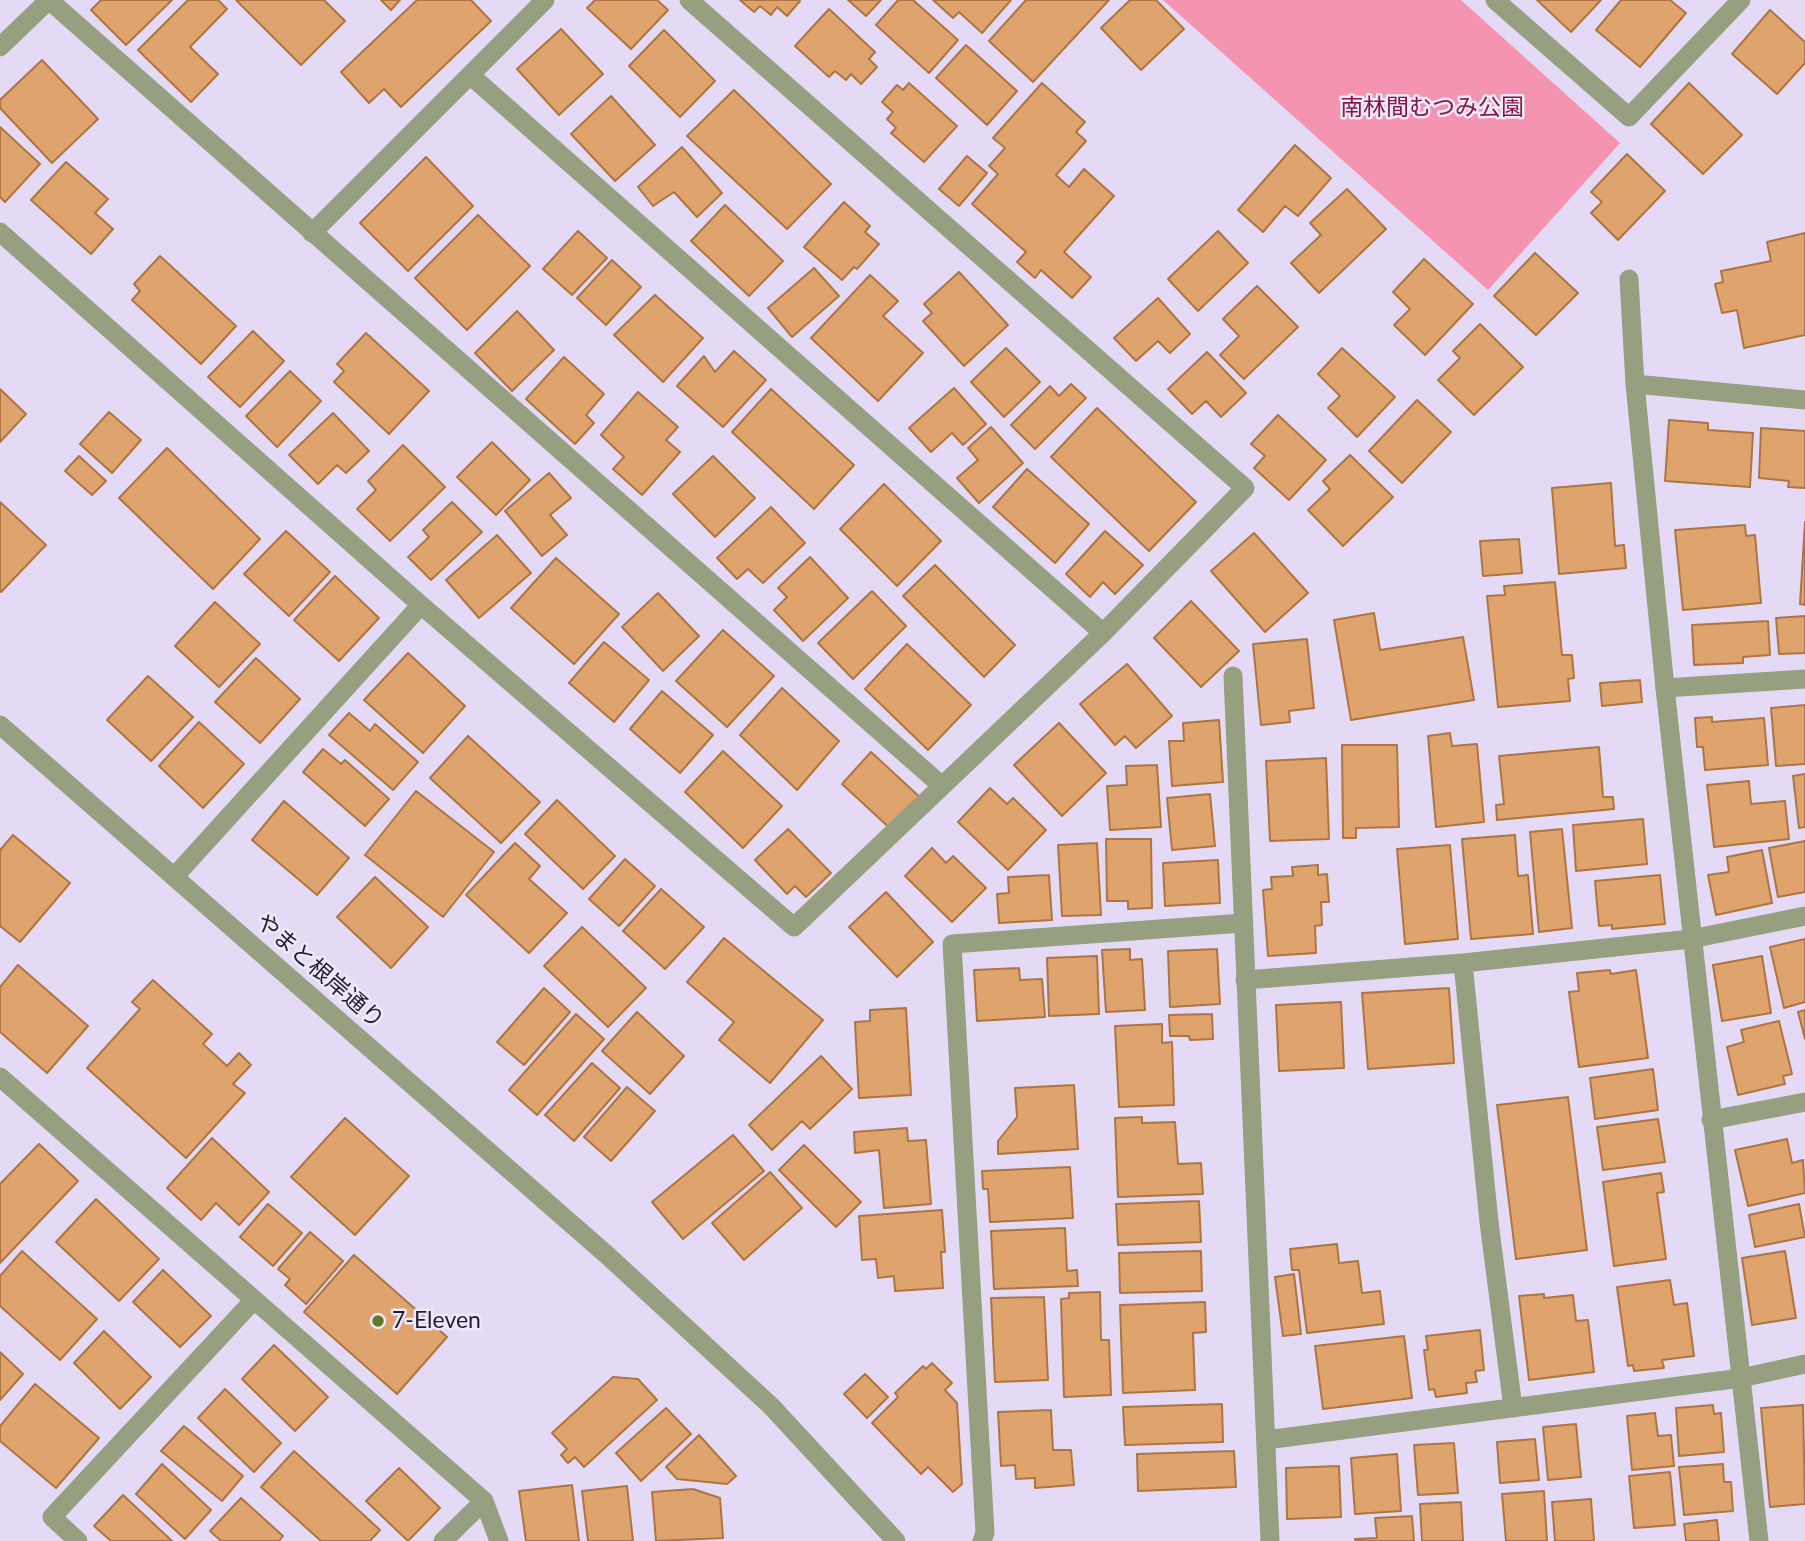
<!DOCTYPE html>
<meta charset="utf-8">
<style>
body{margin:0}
canvas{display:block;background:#e4daf6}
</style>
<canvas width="1805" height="1541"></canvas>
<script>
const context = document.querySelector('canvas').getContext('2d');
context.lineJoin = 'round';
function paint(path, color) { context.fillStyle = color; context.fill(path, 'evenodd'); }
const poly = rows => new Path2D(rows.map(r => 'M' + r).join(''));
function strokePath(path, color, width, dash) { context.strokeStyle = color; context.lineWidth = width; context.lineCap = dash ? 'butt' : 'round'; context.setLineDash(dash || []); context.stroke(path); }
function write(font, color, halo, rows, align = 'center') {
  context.font = font + ' Lato,"Noto Sans JP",sans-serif'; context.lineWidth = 5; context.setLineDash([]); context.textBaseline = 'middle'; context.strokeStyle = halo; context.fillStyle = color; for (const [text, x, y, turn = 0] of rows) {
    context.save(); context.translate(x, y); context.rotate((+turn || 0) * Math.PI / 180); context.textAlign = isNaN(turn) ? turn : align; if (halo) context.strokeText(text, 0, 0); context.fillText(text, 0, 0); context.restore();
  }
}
paint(poly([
 [1163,0,1461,0,1620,143,1488,290]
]), '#f494b0');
const building = poly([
 [101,0,172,0,126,45,91,10,101,0],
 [188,0,218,0,227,9,190,47,218,74,191,102,138,50,188,0],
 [236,0,324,0,345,21,301,65,236,0],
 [381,0,400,0,391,10,381,0],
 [417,0,471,0,491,21,401,107,384,89,369,103,341,72,417,0],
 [595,0,657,0,668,10,631,49,587,8,595,0],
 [740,0,799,0,800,1,787,16,777,7,771,15,760,6,754,12,740,0],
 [848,0,881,0,866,16,848,0],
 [898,0,913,0,958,40,929,73,876,25,898,0],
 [933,0,1011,0,982,33,959,12,953,18,933,0],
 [1026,0,1109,0,1033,82,989,41,1026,0],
 [1130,0,1156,0,1184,29,1141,70,1101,28,1130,0],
 [1537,0,1601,0,1571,32,1537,0],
 [1621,0,1670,0,1686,13,1640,67,1596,30,1621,0],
 [829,9,875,52,869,59,877,67,861,84,851,74,846,80,835,71,829,77,795,46,829,9],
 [1770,10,1805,42,1805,63,1777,94,1732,54,1770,10],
 [561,29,603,74,559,115,517,69,561,29],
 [664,30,715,81,680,117,629,66,664,30],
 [966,45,1017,91,987,125,936,78,966,45],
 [42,60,98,119,52,163,0,108,0,100,42,60],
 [909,83,957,126,924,162,891,133,896,128,887,119,893,112,882,102,897,85,903,90,909,83],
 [1042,83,1085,122,1076,132,1086,141,1056,175,1069,187,1084,169,1114,196,1064,252,1091,277,1072,298,1041,270,1035,278,1017,262,1026,252,972,204,998,174,989,166,1005,148,993,138,1042,83],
 [1689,83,1742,135,1703,174,1651,124,1689,83],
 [734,90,831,184,787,229,687,136,734,90],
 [611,96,655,145,615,181,571,134,611,96],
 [0,127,40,164,5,202,0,197,0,127],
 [1295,145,1331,178,1298,216,1285,206,1263,232,1238,210,1295,145],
 [682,147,722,193,697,217,674,192,653,206,638,187,682,147],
 [1627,154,1665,191,1618,240,1591,213,1602,202,1591,192,1627,154],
 [967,156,987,173,959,206,939,189,967,156],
 [426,157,473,206,408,271,360,223,426,157],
 [66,162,108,199,95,213,113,229,91,254,31,200,66,162],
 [1347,189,1386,229,1319,293,1291,263,1321,235,1310,223,1347,189],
 [844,202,870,226,865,232,879,244,857,269,854,267,842,280,804,247,844,202],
 [725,205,783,261,749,296,691,241,725,205],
 [478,215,530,266,467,330,415,278,478,215],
 [578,231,607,258,572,295,543,269,578,231],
 [1218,231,1248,263,1198,311,1168,279,1218,231],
 [1805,233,1805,335,1744,348,1737,310,1722,313,1715,284,1723,282,1721,271,1771,261,1767,242,1805,233],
 [1535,253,1578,293,1536,335,1494,296,1535,253],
 [160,256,236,326,201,364,132,300,140,291,134,284,160,256],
 [1424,259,1473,304,1425,355,1394,325,1410,309,1393,292,1424,259],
 [612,260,641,287,606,325,577,298,612,260],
 [814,268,839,296,792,337,768,308,814,268],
 [959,272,1008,325,964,366,923,321,932,313,924,304,959,272],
 [870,275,898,301,883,316,923,353,878,401,811,338,870,275],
 [1257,286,1298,327,1244,379,1220,355,1239,336,1223,319,1257,286],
 [655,295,703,338,663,382,614,335,655,295],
 [1158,298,1190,334,1170,353,1158,341,1136,361,1114,338,1158,298],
 [517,311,554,350,512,391,475,353,517,311],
 [1480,324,1523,367,1474,415,1438,380,1460,358,1453,351,1480,324],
 [253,331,284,361,240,407,208,377,253,331],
 [366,333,429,391,389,434,334,382,344,371,337,364,366,333],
 [1006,348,1040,382,1004,417,971,382,1006,348],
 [1342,348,1395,397,1357,437,1328,408,1340,396,1318,374,1342,348],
 [734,351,766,380,723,427,677,386,704,356,715,372,734,351],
 [1207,352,1246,393,1221,417,1206,401,1192,414,1168,389,1207,352],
 [564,357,604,394,586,415,594,423,575,444,526,399,564,357],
 [290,371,321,401,277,447,246,416,290,371],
 [1071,384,1086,398,1035,449,1011,425,1050,386,1059,396,1071,384],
 [954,388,986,424,963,445,952,433,931,452,909,428,954,388],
 [0,389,26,414,0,442,0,389],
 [771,389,854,465,814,509,732,432,771,389],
 [638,392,678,427,666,440,680,452,642,495,613,469,624,457,601,435,638,392],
 [1417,400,1451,432,1402,483,1369,451,1417,400],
 [1097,408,1196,502,1149,551,1051,457,1097,408],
 [109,412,141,440,112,473,80,444,109,412],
 [333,413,369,451,346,473,337,465,318,484,289,455,333,413],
 [1278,415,1326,460,1289,500,1254,468,1265,456,1251,444,1278,415],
 [1669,420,1708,423,1708,430,1753,433,1750,487,1665,481,1669,420],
 [991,427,1023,463,979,503,957,478,978,460,968,448,991,427],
 [1761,428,1805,431,1805,488,1788,487,1789,481,1759,478,1761,428],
 [492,442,530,480,496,515,457,477,492,442],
 [403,445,445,487,390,541,357,509,376,490,368,481,403,445],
 [167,448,260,539,213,589,119,498,167,448],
 [1350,455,1393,497,1343,546,1308,510,1330,489,1323,481,1350,455],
 [79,456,106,481,92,495,65,471,79,456],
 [713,456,755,498,715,537,673,494,713,456],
 [1027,469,1089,524,1055,563,993,507,1027,469],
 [549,473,571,498,550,515,567,535,542,556,505,511,549,473],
 [1611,483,1615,546,1624,545,1626,568,1559,574,1552,488,1611,483],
 [884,484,941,541,897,586,840,529,884,484],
 [0,502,46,545,1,592,0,591,0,502],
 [452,502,482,532,431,580,408,557,429,537,423,530,452,502],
 [771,507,805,543,763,583,748,569,737,579,717,558,771,507],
 [1805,522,1805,605,1800,604,1805,522],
 [1745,525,1746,536,1755,535,1761,603,1683,610,1675,530,1745,525],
 [286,531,330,572,289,616,244,574,286,531],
 [1105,531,1143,565,1115,594,1103,582,1090,597,1066,574,1105,531],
 [1254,533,1308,593,1265,632,1211,571,1254,533],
 [497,535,531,573,479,618,446,580,497,535],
 [1519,539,1522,573,1483,576,1480,541,1519,539],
 [810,557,848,598,803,641,774,610,787,597,778,588,810,557],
 [556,558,619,614,574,664,511,608,556,558],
 [935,565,1015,645,984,677,903,596,935,565],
 [335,576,379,618,339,661,294,620,335,576],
 [1555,582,1562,655,1572,655,1574,678,1568,679,1570,701,1498,707,1487,596,1505,595,1504,586,1555,582],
 [872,591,906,626,853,679,818,643,872,591],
 [658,593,699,636,663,671,622,627,658,593],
 [1191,601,1239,651,1201,687,1154,638,1191,601],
 [215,602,260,644,219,687,175,646,215,602],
 [1374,613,1380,650,1463,637,1474,700,1351,720,1334,620,1374,613],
 [1805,616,1805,653,1779,654,1776,618,1805,616],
 [1768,621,1770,655,1743,657,1743,663,1694,665,1692,625,1768,621],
 [723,630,774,676,727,727,676,681,723,630],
 [1307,639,1314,708,1289,711,1290,722,1261,725,1253,644,1307,639],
 [604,642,649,680,614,722,569,683,604,642],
 [907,644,971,705,928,750,865,689,907,644],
 [408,653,465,706,423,753,364,700,408,653],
 [256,658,300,699,260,743,215,702,256,658],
 [1127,664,1172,716,1136,748,1125,736,1115,745,1080,704,1127,664],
 [148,676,193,717,151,761,107,720,148,676],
 [1640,680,1642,702,1602,706,1600,683,1640,680],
 [782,688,839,741,797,790,740,735,782,688],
 [662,691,713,735,680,773,630,729,662,691],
 [1805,705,1805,764,1776,766,1771,708,1805,705],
 [349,713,370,731,375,724,418,762,393,790,329,735,349,713],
 [1712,717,1712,722,1764,718,1768,765,1705,770,1703,747,1697,747,1695,718,1712,717],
 [1219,720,1223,782,1172,786,1169,741,1184,741,1183,723,1219,720],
 [199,722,244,764,203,808,159,766,199,722],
 [1059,723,1106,773,1062,816,1014,765,1059,723],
 [1450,733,1452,746,1477,744,1484,822,1436,827,1428,736,1450,733],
 [468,736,540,802,501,843,430,778,468,736],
 [1342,745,1397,745,1399,827,1356,828,1356,838,1343,838,1342,745],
 [1599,747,1603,797,1613,797,1614,809,1497,820,1496,805,1504,804,1499,756,1599,747],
 [323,749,341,764,345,760,389,799,365,826,303,772,323,749],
 [723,751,782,806,743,848,685,792,723,751],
 [871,752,923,800,894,832,842,784,871,752],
 [1326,758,1329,839,1270,841,1266,761,1326,758],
 [1157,765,1161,827,1110,830,1107,786,1127,785,1126,766,1157,765],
 [1805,774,1805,827,1799,828,1793,776,1805,774],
 [1749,781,1751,804,1785,801,1789,839,1714,847,1707,785,1749,781],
 [990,788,1007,804,1013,798,1046,830,1008,870,958,822,990,788],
 [416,791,494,852,443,917,365,855,416,791],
 [1210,794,1215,846,1172,850,1167,798,1210,794],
 [557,800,615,856,583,889,525,834,557,800],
 [284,801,349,858,317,895,252,840,284,801],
 [1643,819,1647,864,1576,871,1573,825,1643,819],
 [788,829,831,873,806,897,795,886,787,894,755,860,788,829],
 [1562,829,1572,928,1539,932,1530,832,1562,829],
 [13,835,70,883,20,942,0,926,0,850,13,835],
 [1515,835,1518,876,1528,875,1533,934,1471,939,1462,839,1515,835],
 [1106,839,1151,839,1152,908,1128,909,1128,901,1107,901,1106,839],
 [1805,841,1805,892,1778,897,1769,848,1805,841],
 [515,843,540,866,529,879,567,913,529,953,466,895,515,843],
 [1097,843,1101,915,1062,916,1058,845,1097,843],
 [1450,845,1458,939,1405,944,1397,849,1450,845],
 [932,848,946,863,953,856,986,888,952,922,905,876,932,848],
 [1762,850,1772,903,1716,915,1708,875,1729,872,1727,857,1762,850],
 [625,859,655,886,619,926,589,899,625,859],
 [1218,860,1220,903,1165,906,1163,863,1218,860],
 [1318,865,1318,875,1327,874,1329,902,1321,902,1322,925,1315,926,1316,953,1268,956,1263,890,1272,889,1271,877,1293,876,1292,867,1318,865],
 [1049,875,1052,920,999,923,997,894,1009,893,1008,877,1049,875],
 [1660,875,1665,924,1612,929,1612,925,1599,926,1595,881,1660,875],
 [375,877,428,927,391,968,337,917,375,877],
 [661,889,704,927,665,969,623,931,661,889],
 [886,892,933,942,897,977,849,927,886,892],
 [582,927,646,988,608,1027,544,966,582,927],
 [724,938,823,1020,770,1083,719,1040,734,1022,687,982,724,938],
 [1805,939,1805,1002,1784,1008,1770,947,1805,939],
 [1130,949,1130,960,1142,959,1145,1010,1106,1012,1102,950,1130,949],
 [1217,949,1220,1004,1170,1007,1168,951,1217,949],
 [1097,956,1099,1014,1049,1016,1047,958,1097,956],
 [1762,956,1771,1013,1722,1021,1713,965,1762,956],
 [18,965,88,1026,47,1073,0,1032,0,987,18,965],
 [1019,968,1020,980,1042,979,1045,1017,977,1021,974,970,1019,968],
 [1610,970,1611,974,1636,970,1648,1058,1579,1067,1569,992,1579,991,1577,973,1610,970],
 [153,980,212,1034,203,1044,227,1066,239,1053,251,1065,233,1084,245,1093,186,1158,87,1068,140,1009,132,1002,153,980],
 [544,988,570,1012,524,1065,497,1042,544,988],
 [1449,988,1454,1063,1368,1069,1362,993,1449,988],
 [1341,1002,1344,1068,1279,1071,1276,1005,1341,1002],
 [906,1008,911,1095,859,1098,855,1022,870,1021,870,1010,906,1008],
 [1805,1010,1805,1039,1798,1012,1805,1010],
 [637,1012,684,1056,650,1094,602,1051,637,1012],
 [576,1014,604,1039,537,1115,509,1090,576,1014],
 [1212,1014,1213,1039,1190,1040,1189,1036,1170,1036,1169,1015,1212,1014],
 [1779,1021,1792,1074,1783,1076,1785,1084,1738,1095,1727,1047,1744,1042,1741,1030,1779,1021],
 [1162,1024,1162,1043,1172,1042,1174,1105,1119,1107,1115,1026,1162,1024],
 [821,1056,852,1089,810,1129,802,1121,772,1150,749,1125,821,1056],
 [592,1063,620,1088,574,1141,545,1115,592,1063],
 [1653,1069,1658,1110,1595,1119,1590,1078,1653,1069],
 [1074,1085,1078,1149,998,1154,998,1141,1017,1117,1015,1088,1074,1085],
 [627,1087,655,1111,611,1161,584,1137,627,1087],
 [1568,1097,1587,1250,1516,1259,1497,1105,1568,1097],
 [1142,1117,1142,1123,1175,1122,1178,1164,1201,1163,1203,1194,1118,1197,1115,1118,1142,1117],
 [345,1118,409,1176,355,1235,291,1177,345,1118],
 [1658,1119,1665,1162,1603,1170,1597,1127,1658,1119],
 [907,1128,908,1141,926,1140,931,1204,884,1208,879,1150,855,1153,854,1132,907,1128],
 [733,1135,764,1171,683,1239,652,1202,733,1135],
 [212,1138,269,1192,239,1225,216,1203,201,1220,167,1188,212,1138],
 [1787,1139,1792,1163,1803,1160,1805,1193,1748,1206,1735,1150,1787,1139],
 [39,1144,78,1181,0,1263,0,1184,39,1144],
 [804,1145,861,1202,836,1227,779,1170,804,1145],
 [1070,1167,1073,1218,990,1222,988,1189,983,1189,982,1171,1070,1167],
 [770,1172,802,1208,744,1260,712,1223,770,1172],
 [1661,1173,1664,1192,1657,1193,1666,1259,1614,1266,1603,1182,1661,1173],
 [96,1199,159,1259,119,1301,56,1242,96,1199],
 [1199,1201,1201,1242,1118,1245,1116,1204,1199,1201],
 [268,1204,302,1233,273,1266,240,1237,268,1204],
 [1799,1204,1805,1237,1755,1247,1749,1215,1799,1204],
 [942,1210,945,1252,941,1252,943,1288,895,1291,894,1276,878,1278,876,1259,862,1260,859,1216,942,1210],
 [1065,1228,1067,1271,1077,1270,1078,1286,994,1289,991,1231,1065,1228],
 [310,1232,343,1261,306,1304,285,1285,290,1279,278,1269,310,1232],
 [1337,1244,1339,1263,1358,1261,1362,1293,1380,1291,1384,1324,1307,1333,1299,1270,1292,1270,1290,1249,1337,1244],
 [22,1251,97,1319,60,1360,0,1306,0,1276,22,1251],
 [1201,1251,1202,1291,1120,1293,1119,1253,1201,1251],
 [1785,1251,1796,1318,1752,1325,1742,1258,1785,1251],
 [354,1255,447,1337,397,1394,304,1312,354,1255],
 [163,1270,211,1316,180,1347,133,1302,163,1270],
 [1294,1274,1301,1334,1283,1336,1275,1277,1294,1274],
 [1670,1280,1674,1305,1687,1303,1694,1356,1662,1360,1664,1368,1634,1371,1633,1365,1628,1366,1617,1287,1670,1280],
 [1100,1292,1101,1340,1109,1340,1111,1395,1064,1397,1061,1299,1069,1298,1069,1293,1100,1292],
 [1544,1294,1544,1298,1573,1295,1576,1321,1588,1320,1594,1372,1529,1380,1519,1296,1544,1294],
 [1044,1297,1048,1380,995,1382,991,1298,1044,1297],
 [1205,1302,1206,1332,1193,1333,1195,1390,1123,1393,1120,1305,1205,1302],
 [1480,1330,1484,1370,1475,1371,1477,1382,1466,1383,1467,1393,1436,1397,1434,1389,1429,1390,1424,1350,1428,1350,1426,1336,1480,1330],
 [104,1331,151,1377,120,1409,74,1363,104,1331],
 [1404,1336,1412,1398,1323,1409,1315,1346,1404,1336],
 [274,1345,328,1397,295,1431,242,1379,274,1345],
 [0,1352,23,1374,0,1400,0,1352],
 [932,1363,952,1383,945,1390,957,1403,962,1484,953,1492,928,1467,921,1474,872,1423,898,1397,895,1393,923,1366,926,1369,932,1363],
 [865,1374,888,1397,867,1418,844,1394,865,1374],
 [613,1377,638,1379,657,1400,584,1467,575,1457,568,1463,561,1455,567,1449,552,1433,613,1377],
 [35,1384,99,1438,56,1488,0,1441,0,1426,35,1384],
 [225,1389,281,1443,254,1472,198,1418,225,1389],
 [1222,1404,1223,1442,1125,1445,1123,1407,1222,1404],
 [1713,1405,1714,1414,1721,1413,1724,1452,1679,1456,1676,1408,1713,1405],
 [1803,1405,1805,1504,1770,1507,1761,1408,1803,1405],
 [666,1408,691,1434,641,1481,616,1453,666,1408],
 [1051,1410,1053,1450,1071,1450,1074,1485,1035,1488,1035,1478,1016,1479,1015,1465,1001,1466,998,1412,1051,1410],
 [1655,1413,1658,1436,1671,1435,1674,1466,1632,1470,1627,1416,1655,1413],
 [1576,1424,1581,1477,1548,1480,1543,1427,1576,1424],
 [184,1426,243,1476,222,1501,161,1451,184,1426],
 [699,1435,736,1476,727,1484,677,1479,666,1467,699,1435],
 [1535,1439,1539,1480,1500,1483,1497,1442,1535,1439],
 [1454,1443,1458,1493,1418,1495,1414,1445,1454,1443],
 [294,1451,380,1530,370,1541,321,1541,261,1487,294,1451],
 [1234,1451,1236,1487,1138,1491,1137,1454,1234,1451],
 [1397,1454,1401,1511,1355,1514,1351,1458,1397,1454],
 [162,1464,211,1510,185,1539,136,1494,162,1464],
 [1723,1464,1724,1482,1731,1482,1733,1511,1684,1515,1679,1467,1723,1464],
 [1339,1466,1341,1517,1287,1519,1286,1468,1339,1466],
 [399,1468,440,1508,408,1541,366,1501,399,1468],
 [1670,1472,1675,1525,1634,1528,1629,1476,1670,1472],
 [572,1485,579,1541,526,1541,519,1491,572,1485],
 [627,1486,633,1541,588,1541,582,1491,627,1486],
 [693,1489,720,1498,723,1538,656,1541,652,1492,693,1489],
 [1544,1491,1547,1541,1506,1541,1502,1494,1544,1491],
 [123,1495,172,1541,111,1541,94,1526,123,1495],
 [241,1498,283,1536,279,1541,221,1541,210,1531,241,1498],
 [1591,1499,1594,1541,1555,1541,1552,1502,1591,1499],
 [1461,1502,1463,1541,1422,1541,1420,1504,1461,1502],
 [1412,1516,1414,1541,1356,1541,1355,1539,1377,1538,1375,1518,1412,1516],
 [1717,1520,1719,1541,1686,1541,1684,1524,1717,1520]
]);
paint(building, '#dfa36e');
strokePath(building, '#ae7540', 2);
strokePath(poly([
 [49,0,942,786],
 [1495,0,1629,117,1741,0],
 [470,75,1103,633],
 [0,232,421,605,794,927,1103,633,1245,488,689,0],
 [312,233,545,0],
 [1665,688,1805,679],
 [174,877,421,605],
 [1463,963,1489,1222,1513,1408],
 [1245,980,1463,963,1691,939],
 [1711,1120,1805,1102],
 [78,1541,52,1517,254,1300],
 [443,1541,484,1501],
 [982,1541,985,1533,952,944,1243,923]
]), '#96a081', 19);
strokePath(poly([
 [0,47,49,0],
 [1629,279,1635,384,1665,688,1759,1541],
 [1635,384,1805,400],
 [1233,676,1270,1541],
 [1691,939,1805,916],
 [0,1077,484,1501,499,1541],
 [1266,1440,1741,1378,1805,1364]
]), '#96a081', 19);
strokePath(poly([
 [0,725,607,1255,771,1406,896,1541]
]), '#96a081', 19);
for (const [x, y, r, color] of [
 [378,1321,7,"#657929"]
]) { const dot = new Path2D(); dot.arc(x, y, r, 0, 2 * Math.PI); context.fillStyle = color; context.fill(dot); strokePath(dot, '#eee9f8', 2.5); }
write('23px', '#881546', '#eee9f8', [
 ["南林間むつみ公園",1432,108]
]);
write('23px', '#251a34', '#eee9f8', [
 ["やまと根岸通り",320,971,41]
]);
write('23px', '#251a34', '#eee9f8', [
 ["7-Eleven",392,1321]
], 'left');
</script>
